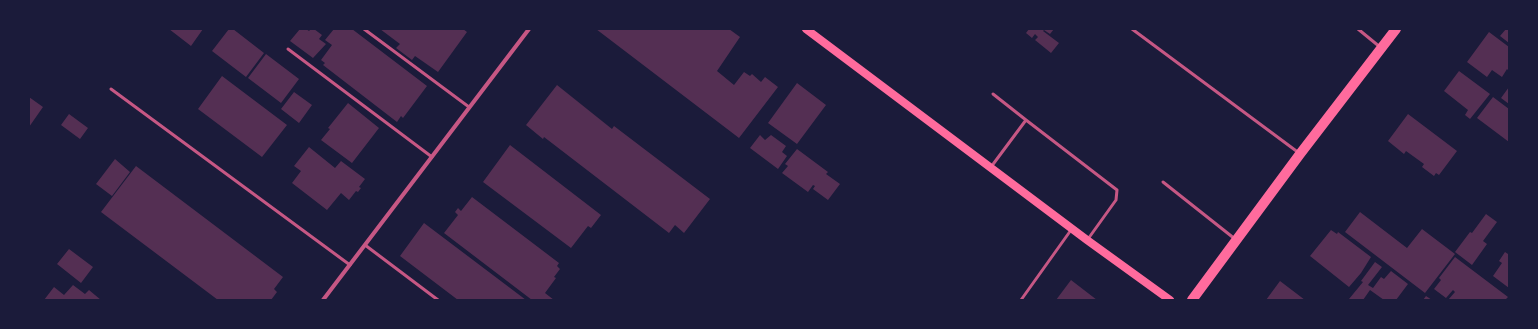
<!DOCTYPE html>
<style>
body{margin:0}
#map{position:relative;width:1538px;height:329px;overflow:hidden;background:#1b1b3a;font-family:"Source Sans 3",sans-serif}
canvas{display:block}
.frame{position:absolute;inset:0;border:30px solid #1b1b3a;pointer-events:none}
</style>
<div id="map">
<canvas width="1538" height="329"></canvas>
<div class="frame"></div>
</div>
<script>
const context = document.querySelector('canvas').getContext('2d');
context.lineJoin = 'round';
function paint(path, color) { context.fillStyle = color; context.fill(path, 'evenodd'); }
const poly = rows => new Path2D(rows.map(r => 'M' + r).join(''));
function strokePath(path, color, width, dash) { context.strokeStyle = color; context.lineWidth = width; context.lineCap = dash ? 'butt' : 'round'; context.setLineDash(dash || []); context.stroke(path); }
paint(poly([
 [169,29,203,29,191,46],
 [229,29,233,29,264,53,246,77,212,51],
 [300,29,306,29,309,31,311,29,314,29,322,35,319,39,326,44,313,58,290,41],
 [334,29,352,29,427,86,403,118,401,116,397,122,323,65,325,63,321,60,332,45,325,40],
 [380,29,463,29,467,32,438,72,415,56,412,60,396,48,400,44],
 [596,29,685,29,687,30,688,29,729,29,740,37,717,71,734,85,744,72,750,76,752,74,761,82,765,77,778,87,739,138],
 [1029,29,1054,29,1050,34,1044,30,1043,31,1059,43,1051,53,1035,40,1038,37,1035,34,1032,38,1026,33],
 [1506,29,1509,29,1509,43,1500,36],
 [1489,32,1509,47,1509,71,1507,69,1502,77,1492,70,1487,77,1467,62],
 [266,54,299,79,281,103,248,78],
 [1459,71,1490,94,1470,119,1465,115,1468,110,1444,91],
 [222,76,287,125,262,157,198,109],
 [797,83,826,105,797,144,768,123],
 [557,85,612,129,614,126,710,199,684,233,675,225,669,233,544,137,543,139,526,125],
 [1509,87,1509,104,1501,98],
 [294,92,312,105,299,123,281,109],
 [29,97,43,107,29,127],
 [1493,97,1509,109,1509,142,1477,118],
 [348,103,379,128,352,163,321,140,330,129,328,128],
 [69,114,88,128,80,139,61,125],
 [1408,114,1457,151,1439,175,1436,173,1434,176,1422,167,1424,164,1406,151,1404,154,1388,141],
 [760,135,765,140,771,135,786,146,782,152,787,156,778,169,750,148],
 [510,145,601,215,591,228,588,226,571,248,483,182],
 [309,147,335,168,341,161,365,179,359,187,361,188,358,192,356,191,349,200,341,193,327,210,292,183,301,171,294,166],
 [797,149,828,172,826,174,840,184,828,200,813,189,815,186,813,185,808,192,782,173,788,166,785,164],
 [115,159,130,172,112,196,96,184],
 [136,166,283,277,274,289,277,292,271,300,267,299,266,300,218,300,101,212],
 [472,197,559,263,557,266,560,269,554,277,556,278,545,293,554,300,532,300,444,233,458,215,455,212,458,208,461,211],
 [1360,212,1407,248,1422,229,1455,254,1425,293,1345,232],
 [1486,214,1497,222,1483,241,1487,244,1472,265,1455,252,1470,232,1472,233],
 [424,223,526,300,458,300,400,256],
 [1331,230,1337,234,1338,232,1371,257,1361,273,1349,287,1310,256],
 [69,249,93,267,81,283,57,264],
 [1505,252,1508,254,1509,253,1509,288,1493,276,1502,263,1499,261],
 [1455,257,1508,297,1505,300,1448,300,1455,292,1453,290,1446,298,1434,289,1441,280,1439,278],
 [1375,262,1382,267,1368,285,1373,288,1381,277,1384,279,1391,271,1408,284,1396,300,1384,300,1370,290,1363,300,1351,300,1349,299,1363,282,1361,281],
 [1071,280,1097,300,1056,300],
 [1280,281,1305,300,1266,300],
 [73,285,85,294,89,290,101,300,44,300,54,287,64,295],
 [1426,296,1432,300,1423,300]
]), '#542f53');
strokePath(poly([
 [364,29,469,107],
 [1132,29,1299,153],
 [1358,29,1380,47],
 [288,49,432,157],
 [111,89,350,265],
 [993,94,1026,120],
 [991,167,1026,120,1117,190,1116,200,1088,239],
 [1163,182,1235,239],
 [365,245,438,300],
 [1021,300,1071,230]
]), '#c65784', 3);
strokePath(poly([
 [323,300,529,29]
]), '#c65784', 4);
strokePath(poly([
 [806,29,1087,240,1170,300]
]), '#ff6b9d', 8);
strokePath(poly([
 [1192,300,1300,154,1396,29]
]), '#ff6b9d', 10);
</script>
